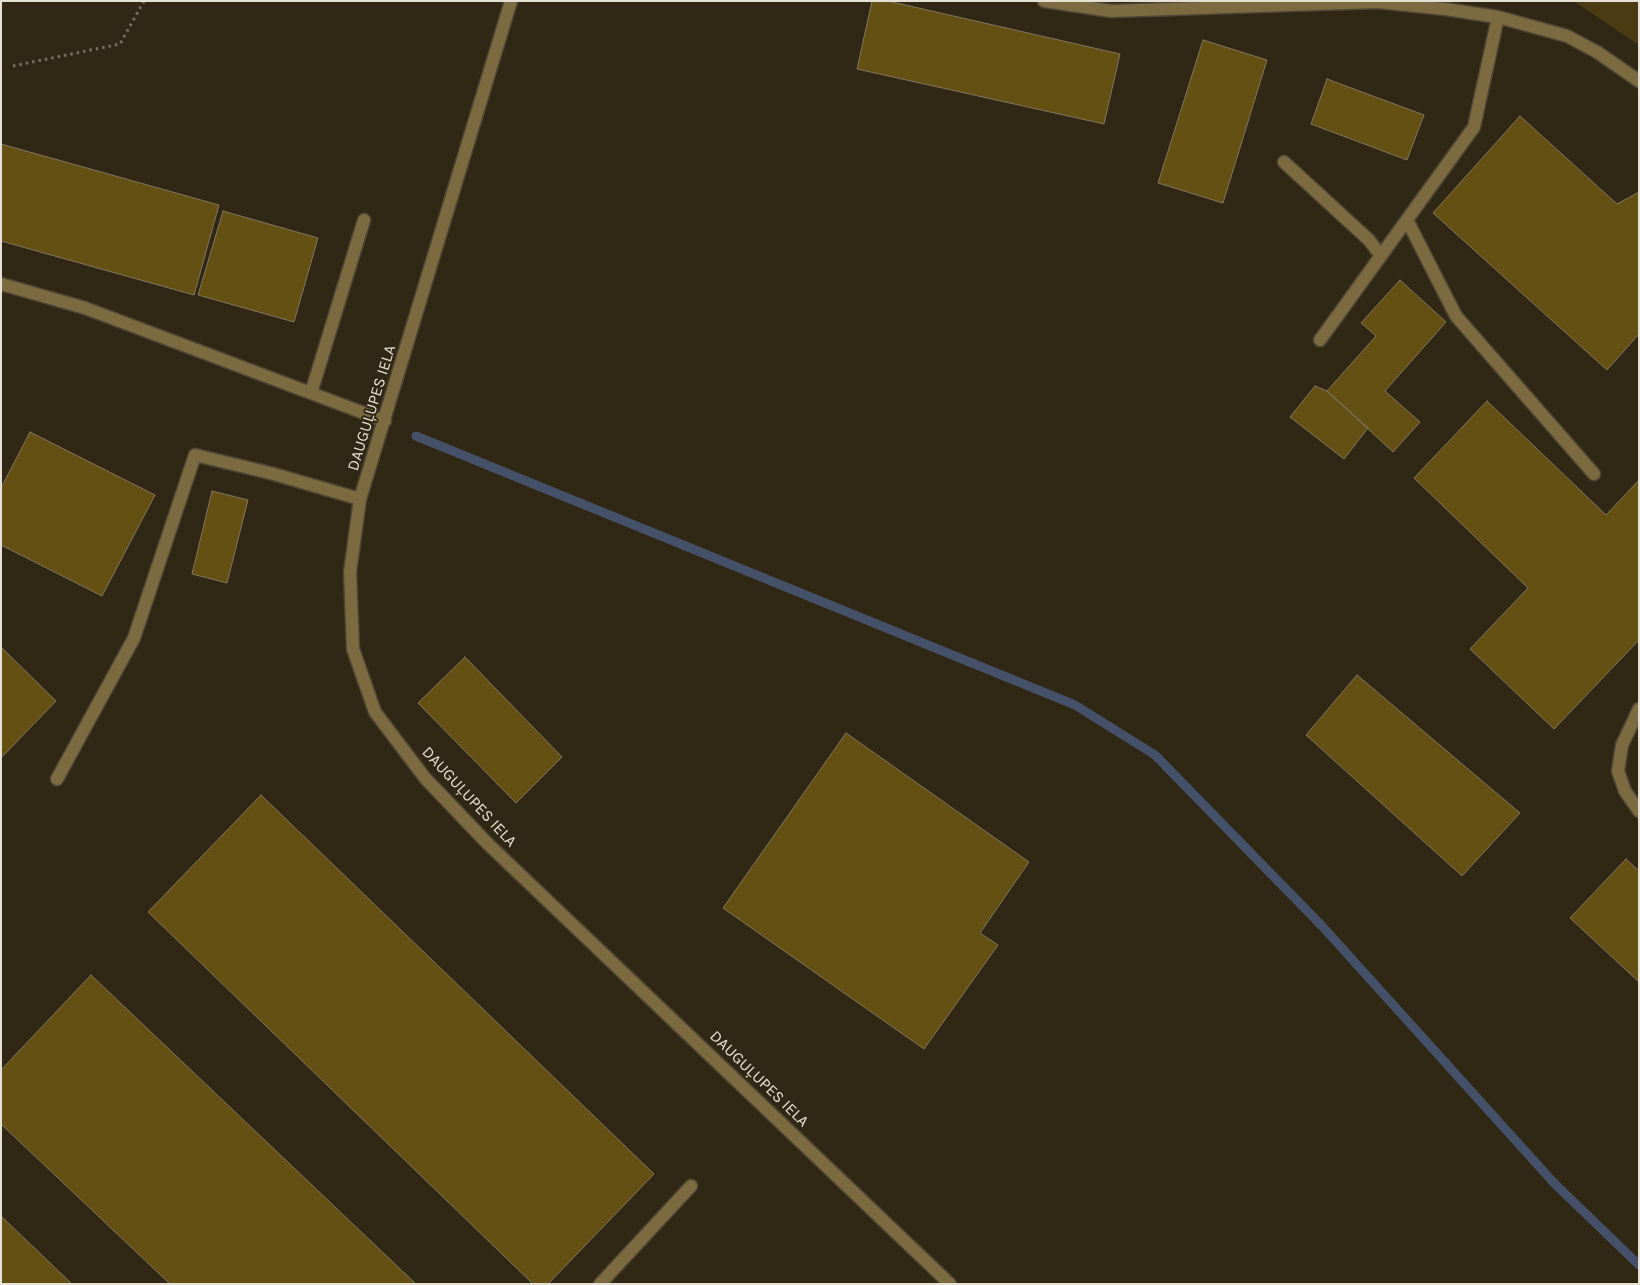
<!DOCTYPE html>
<meta charset="utf-8">
<style>
body{margin:0}
#map{position:relative;width:1640px;height:1285px;overflow:hidden;background:#302815;font-family:Karla,sans-serif}
canvas{display:block}
.frame{position:absolute;inset:0;border:2px solid #e6e1d5;pointer-events:none}
</style>
<div id="map">
<canvas width="1640" height="1285"></canvas>
<div class="frame"></div>
</div>
<script>
const context = document.querySelector('canvas').getContext('2d');
context.lineJoin = 'round';
function paint(path, color) { context.fillStyle = color; context.fill(path, 'evenodd'); }
const poly = rows => new Path2D(rows.map(r => 'M' + r).join(''));
function strokePath(path, color, width, dash) { context.strokeStyle = color; context.lineWidth = width; context.lineCap = dash ? 'butt' : 'round'; context.setLineDash(dash || []); context.stroke(path); }
function write(font, color, halo, rows, align = 'center') {
  context.font = font + ' Karla,sans-serif'; context.lineWidth = 4; context.setLineDash([]); context.textBaseline = 'middle'; context.strokeStyle = halo; context.fillStyle = color; for (const [text, x, y, turn = 0] of rows) {
    context.save(); context.translate(x, y); context.rotate((+turn || 0) * Math.PI / 180); context.textAlign = isNaN(turn) ? turn : align; if (halo) context.strokeText(text, 0, 0); context.fillText(text, 0, 0); context.restore();
  }
}
paint(poly([
 [1573,1,1639,1,1639,45,1575,2]
]), '#4a3b13');
strokePath(poly([
 [416,436,1075,705,1155,755,1322,926,1554,1183,1639,1265]
]), '#455168', 9);
const building = poly([
 [872,1,888,1,1120,54,1104,124,857,69,872,1],
 [1203,40,1267,60,1223,203,1158,183,1203,40],
 [1327,79,1424,115,1407,160,1311,124,1327,79],
 [1520,116,1617,204,1639,192,1639,334,1607,370,1433,213,1520,116],
 [1,144,219,205,194,295,1,241,1,144],
 [223,211,318,238,294,322,198,295,223,211],
 [1400,280,1446,322,1385,391,1420,422,1393,452,1327,391,1376,336,1361,323,1400,280],
 [1315,386,1327,391,1368,428,1344,459,1290,417,1315,386],
 [1487,401,1606,515,1639,480,1639,640,1554,729,1470,649,1528,588,1414,478,1487,401],
 [30,432,155,495,102,596,1,545,1,488,30,432],
 [212,491,248,500,227,583,192,574,212,491],
 [1,647,56,701,1,758,1,647],
 [465,657,562,757,516,803,418,703,465,657],
 [1357,675,1520,813,1462,876,1306,735,1357,675],
 [846,733,1029,862,980,933,998,945,924,1049,723,908,846,733],
 [261,795,654,1174,548,1284,533,1284,148,912,261,795],
 [1626,859,1639,871,1639,982,1570,918,1626,859],
 [91,975,416,1284,170,1284,1,1124,1,1070,91,975],
 [1,1216,72,1284,1,1284,1,1216]
]);
paint(building, '#655013');
strokePath(building, '#807761', 1);
const minor = poly([
 [511,1,360,499,350,572,353,649,375,712,425,778,488,844,950,1284],
 [1044,1,1111,11,1378,2,1445,9,1498,17,1567,36,1597,52,1639,81],
 [1284,162,1369,240,1381,256],
 [1407,220,1456,316,1594,474],
 [1,284,85,308,385,421],
 [1320,340,1474,127,1498,17],
 [311,393,364,220],
 [1639,709,1622,745,1618,771,1625,791,1639,811],
 [57,779,134,638,195,455,270,473,360,499],
 [600,1284,691,1186]
]);
strokePath(minor, '#4d4634', 15);
strokePath(poly([
 [13,66,120,44,144,1]
]), '#787161', 3, [2.5, 4]);
strokePath(minor, '#7c6a40', 12);
write('16px', '#e6e1d5', '#302815', [
 ["DAUGUĻUPES IELA",372,408,-73],
 ["DAUGUĻUPES IELA",469,797,47],
 ["DAUGUĻUPES IELA",759,1079,44]
]);
</script>
